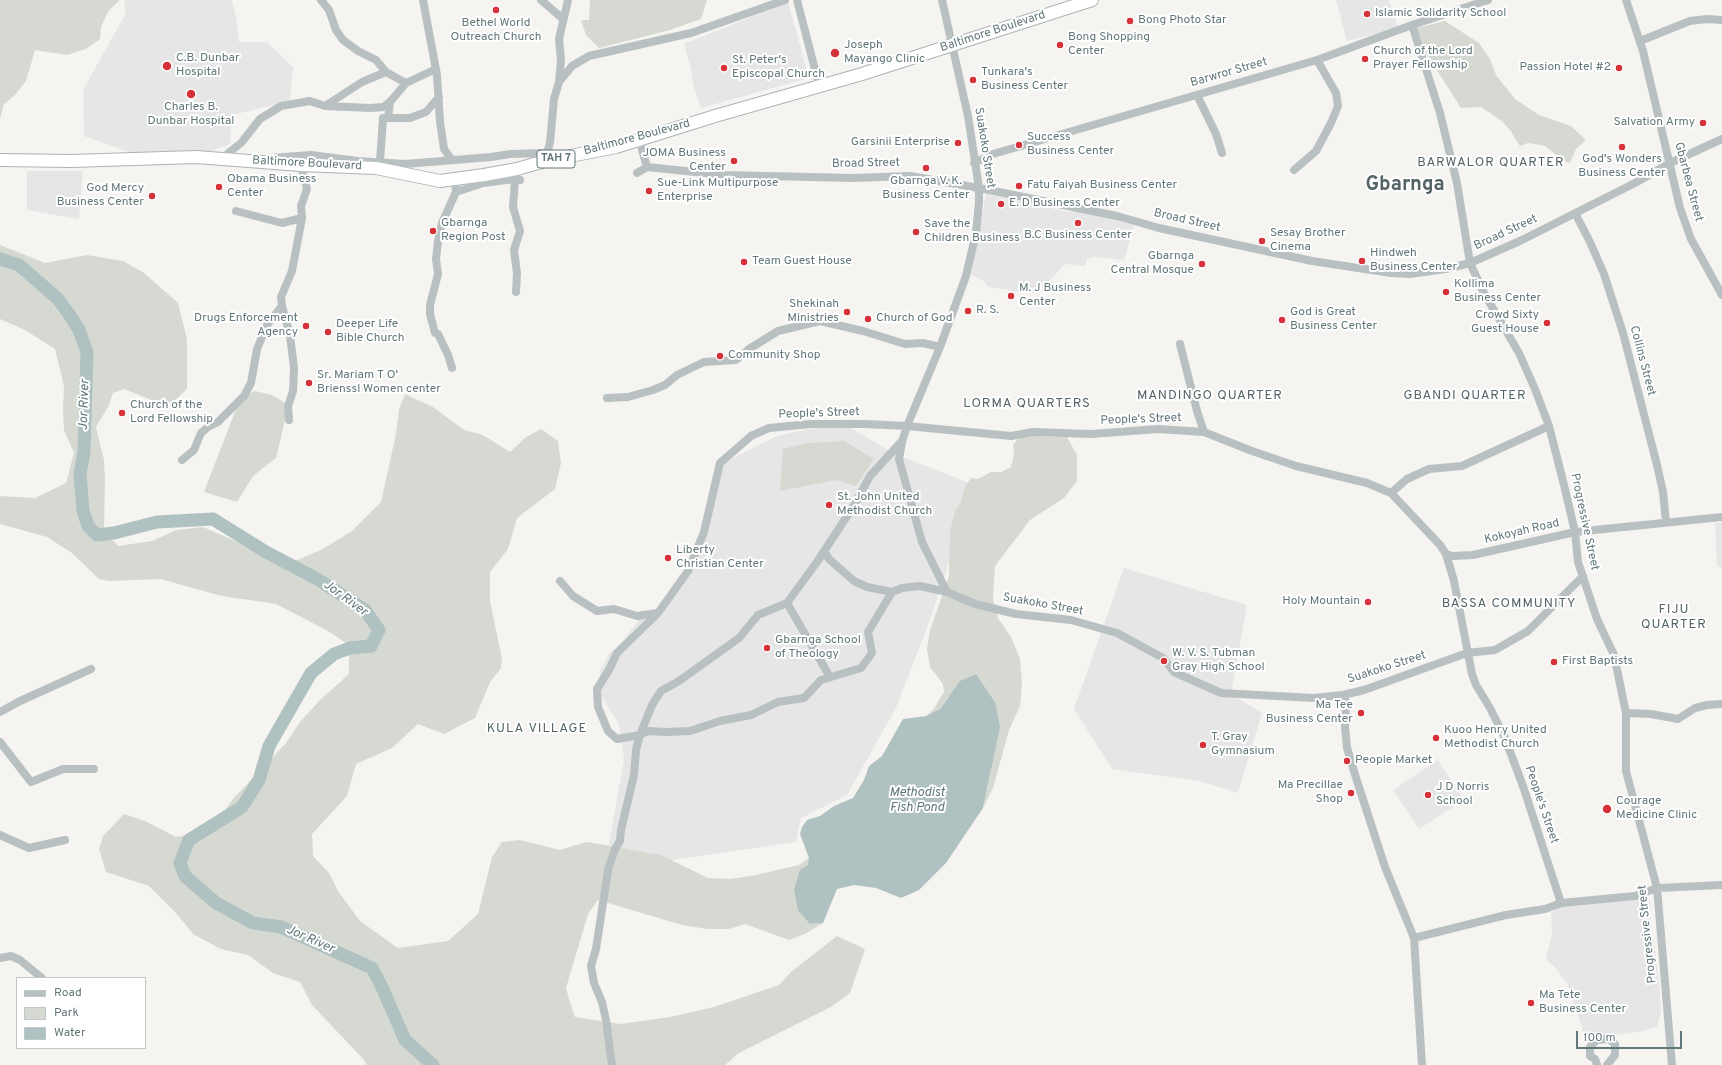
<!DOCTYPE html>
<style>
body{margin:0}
#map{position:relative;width:1722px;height:1065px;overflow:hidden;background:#f5f4f1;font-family:Overpass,sans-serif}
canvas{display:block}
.legend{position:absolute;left:16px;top:977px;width:130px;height:72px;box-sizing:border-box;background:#fff;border:1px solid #c0c9ca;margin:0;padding:5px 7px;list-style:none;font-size:12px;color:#62777a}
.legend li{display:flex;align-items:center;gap:8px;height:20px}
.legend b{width:20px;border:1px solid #c0c9ca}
.scale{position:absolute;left:1576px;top:1031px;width:106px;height:18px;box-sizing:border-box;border:2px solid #62777a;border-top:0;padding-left:5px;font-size:12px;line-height:14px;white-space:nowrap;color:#62777a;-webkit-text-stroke:3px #fff;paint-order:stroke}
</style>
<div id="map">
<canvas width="1722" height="1065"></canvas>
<ul class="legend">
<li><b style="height:5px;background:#b9c0c1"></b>Road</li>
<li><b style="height:11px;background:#d6d9d1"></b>Park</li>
<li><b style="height:11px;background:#b0c1c1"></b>Water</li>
</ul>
<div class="scale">100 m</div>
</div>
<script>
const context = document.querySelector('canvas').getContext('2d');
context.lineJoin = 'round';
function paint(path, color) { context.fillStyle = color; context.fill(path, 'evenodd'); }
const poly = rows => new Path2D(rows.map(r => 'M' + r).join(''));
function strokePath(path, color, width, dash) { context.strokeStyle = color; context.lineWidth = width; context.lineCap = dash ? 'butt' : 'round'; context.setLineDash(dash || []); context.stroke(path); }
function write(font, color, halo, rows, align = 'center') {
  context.font = font + ' Overpass,sans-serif'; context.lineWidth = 4; context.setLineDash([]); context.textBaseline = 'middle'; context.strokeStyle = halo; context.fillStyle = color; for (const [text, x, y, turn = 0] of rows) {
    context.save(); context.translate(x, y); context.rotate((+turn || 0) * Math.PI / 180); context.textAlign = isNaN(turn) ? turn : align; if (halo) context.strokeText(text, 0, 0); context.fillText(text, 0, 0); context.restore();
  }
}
paint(poly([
 [124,0,232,0,236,17,239,42,267,42,293,67,290,101,232,115,230,144,201,155,138,155,84,136,83,90,126,13],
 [1336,0,1389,0,1398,28,1347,41],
 [788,2,809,78,701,108,693,84,691,69,684,44],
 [27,171,83,171,79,219,27,210],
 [986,194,1069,212,1074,211,1097,215,1134,225,1124,260,1095,257,1087,259,1085,266,1075,265,1075,261,1074,266,1066,263,1037,294,1024,290,1021,292,989,287,982,280,971,275],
 [816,428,851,428,895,454,974,485,930,620,896,708,847,795,801,818,796,842,659,862,609,845,624,759,619,725,599,692,600,671,609,654,622,642,643,614,666,608,700,545,725,462,777,436],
 [1715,523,1722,523,1722,567,1717,567],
 [1124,568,1247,605,1231,694,1262,713,1238,793,1199,781,1112,769,1074,709],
 [1438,760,1464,800,1419,829,1393,790],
 [1647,896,1651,904,1650,914,1659,979,1661,1012,1657,1027,1642,1031,1617,1035,1585,1036,1568,985,1555,967,1546,959,1552,934,1551,913,1560,905]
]), '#e5e6e5');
paint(poly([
 [0,0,120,0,109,10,101,27,100,39,86,49,67,55,35,50,26,81,15,95,4,104,0,119],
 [590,0,707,0,701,19,670,30,599,48,586,35,581,20,589,20],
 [1445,21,1479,43,1490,59,1496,75,1515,99,1539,115,1571,126,1586,140,1576,149,1570,163,1564,161,1545,146,1528,143,1520,146,1510,130,1502,121,1481,107,1461,108,1426,53,1416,28],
 [0,245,45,263,87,255,123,261,144,273,178,303,187,339,187,389,171,404,154,401,124,389,113,393,108,407,96,427,104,460,105,479,104,531,118,546,152,541,176,530,203,527,288,564,323,549,352,531,381,502,396,434,399,409,405,394,433,407,464,430,483,435,510,452,526,437,541,429,558,441,561,463,555,489,517,518,508,549,490,572,490,601,502,659,501,668,490,682,475,718,444,734,418,724,392,748,356,764,347,796,312,834,313,856,329,873,338,891,360,921,398,948,448,941,478,914,492,857,502,842,520,840,560,850,586,842,606,845,647,853,661,855,708,878,731,879,756,875,799,865,809,858,810,924,823,923,805,934,789,940,745,924,729,929,707,929,682,925,598,900,588,914,566,988,570,1002,575,1017,620,1024,670,1017,714,1007,779,985,791,972,837,936,865,949,850,993,831,1007,739,1053,725,1065,367,1065,364,1060,312,1005,300,982,273,973,248,955,221,949,193,934,176,913,149,886,106,872,99,849,103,836,124,814,145,821,176,837,201,833,220,817,233,799,286,743,300,722,321,699,349,674,349,645,328,631,276,604,222,596,160,579,108,581,99,579,72,553,47,537,0,524,0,496,35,498,66,483,74,453,64,430,63,409,64,386,55,349,25,330,0,319],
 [255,391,272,395,284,402,287,412,276,458,253,476,237,502,204,492,236,409,244,396],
 [1033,432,1047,437,1067,437,1077,455,1077,481,1064,498,1030,520,995,566,993,599,998,618,1011,637,1020,659,1022,684,1020,706,1009,730,993,788,983,808,991,771,995,702,976,674,947,698,940,709,926,716,933,710,944,692,943,684,930,667,927,649,930,630,949,576,950,532,955,511,961,502,965,487,971,478,978,479,991,472,1001,472,1011,467,1014,454,1013,445,1019,437],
 [844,441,874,459,856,486,836,480,780,491,783,449,807,443]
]), '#d6d9d1');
paint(poly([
 [976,674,995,702,1000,727,983,808,946,863,919,890,901,898,876,888,854,885,837,889,823,923,810,924,798,910,794,890,800,870,808,865,809,858,800,834,802,827,807,820,820,816,834,806,853,798,864,780,869,766,882,756,903,719,926,716,940,709,960,681]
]), '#b0c1c1');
strokePath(poly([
 [0,259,19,265,58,299,71,317,79,330,87,352,84,452,80,474,83,511,88,526,97,535,114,533,157,522,213,519,266,552,319,580,365,610,379,630,371,646,350,648,334,654,311,673,269,746,259,780,242,807,189,840,180,863,185,876,216,903,253,923,281,927,372,968,381,985,405,1040,433,1065]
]), '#b0c1c1', 13);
const highway = poly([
 [0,160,72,161,196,157,301,165,376,168,440,181,484,175,517,169,545,161,616,147,715,116,862,74,1092,0]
]);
strokePath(highway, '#adb3b5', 14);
strokePath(poly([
 [321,0,329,10,336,30,343,40,358,51,376,60,386,72],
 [423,0,437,75,440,122,444,149,452,160],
 [541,0,563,19],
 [797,0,819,85],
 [942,0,968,116,979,188,979,202,976,233,966,276,940,347,907,426,902,442,899,459,922,542,947,592,975,604,1016,614,1071,620,1117,633,1163,658,1174,672,1221,693,1314,698,1343,695,1364,690,1467,653,1495,650,1528,631,1583,576],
 [1626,0,1643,51,1680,208,1691,239,1722,295],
 [1412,25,1440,113,1457,183,1470,263,1484,293,1519,353,1535,389,1549,426,1564,485,1575,532,1578,562,1597,619,1614,655,1626,713,1626,771,1657,888,1672,1065],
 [1640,41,1690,21,1707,19,1722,20],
 [559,82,561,60,559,39,568,0],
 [1197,95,1216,134,1222,153],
 [390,102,406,83,436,69],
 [325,106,371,108,383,107,390,102,388,118,383,118,380,162],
 [388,118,410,118,426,112,439,97],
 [639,139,647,167,724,175,852,178,910,176,979,188,1117,216,1159,228,1312,261,1391,273,1410,274,1446,269,1470,263,1522,240,1635,183,1670,163,1722,139],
 [226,155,241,143,260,119,281,106,310,101,325,106,362,82,386,72,406,83],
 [546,156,550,143,554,99,559,82,572,66,589,56,691,33,785,0],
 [271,158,311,155,358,161,405,164,491,157,510,154,547,153],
 [974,163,993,154,1317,60,1412,25,1488,0],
 [1294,170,1316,151,1331,123,1338,106,1336,93,1317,60],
 [637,173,647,167],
 [515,179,513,207,520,231,514,250,517,273,516,292],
 [456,192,483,183,515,179,520,180],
 [236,211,282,223,302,218],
 [1575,213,1590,242,1604,274,1623,333,1657,465,1663,492,1666,522],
 [282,306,290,335,294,368,293,391,288,406,289,420],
 [1180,344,1197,411,1204,432],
 [452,368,448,355,438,334,435,333,430,314,430,305,438,274,436,259,438,241,442,223,456,192,455,179],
 [607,398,628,397,653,390,665,385,677,375,704,362,736,360,749,349,778,331,820,321,863,331,905,344,923,343,940,347],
 [182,460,194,450,201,433,208,427,218,422,244,396,251,383,257,349,267,325,282,306,281,297,292,271,302,218,301,206,307,189,301,165],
 [1391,493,1407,479,1429,469,1462,466,1549,426],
 [824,552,830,560,854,581,867,587,892,592],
 [1446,554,1453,556,1473,555,1575,532,1722,517],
 [560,581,573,596,597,611,614,609,637,616,658,613,688,571,704,532,720,463,751,436,769,428,811,424,865,424,907,426,1011,436,1033,432,1091,434,1158,429,1204,432,1252,451,1296,466,1367,483,1391,493,1440,545,1446,554,1454,581,1472,674,1476,685,1490,708,1505,738,1524,789,1561,903],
 [787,603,830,677],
 [658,613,617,653,609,670,597,689,598,707,608,731,617,739,640,735,648,731,666,732,690,731,720,721,751,715,778,702,804,698,821,680,861,668,872,653,868,632,892,592,902,588,920,586,947,592],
 [1343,695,1346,702,1345,727,1347,748,1357,781,1385,867,1414,938,1422,1065],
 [0,712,20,701,91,669],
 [1626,713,1651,714,1678,719,1695,708,1707,705,1722,704],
 [0,742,31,782,63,769,94,769],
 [0,835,29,848,65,840],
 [1414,938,1506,915,1545,909,1561,903,1635,896,1657,888,1722,885],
 [0,958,11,956,20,960,42,978],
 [612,1065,606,1020,602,1002,594,983,591,966,596,949,608,870,615,849,620,841,621,830,634,775,636,750,640,735,652,705,661,691,679,681,739,638,758,615,787,603,817,562,853,507,870,476,901,442],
 [1597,1065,1595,1059,1590,1056,1590,1047,1597,1040,1609,1039,1615,1044,1615,1055,1607,1065]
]), '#b9c0c1', 8);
strokePath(highway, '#fff', 12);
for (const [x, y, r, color] of [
 [496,10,4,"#d53138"],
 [1367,14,4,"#d53138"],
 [1130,21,4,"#d53138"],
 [1060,45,4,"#d53138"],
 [835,53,5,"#d53138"],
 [1365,59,4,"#d53138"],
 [167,66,5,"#d53138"],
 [724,68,4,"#d53138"],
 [1619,68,4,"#d53138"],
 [973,80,4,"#d53138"],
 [191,94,5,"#d53138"],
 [1703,123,4,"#d53138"],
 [958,143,4,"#d53138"],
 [1019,145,4,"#d53138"],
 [1622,147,4,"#d53138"],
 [734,161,4,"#d53138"],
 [926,168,4,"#d53138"],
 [1019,186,4,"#d53138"],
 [219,187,4,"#d53138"],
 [649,191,4,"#d53138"],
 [152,196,4,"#d53138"],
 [1001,204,4,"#d53138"],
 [1078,223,4,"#d53138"],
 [433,231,4,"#d53138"],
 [916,232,4,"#d53138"],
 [1262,241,4,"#d53138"],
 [1362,261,4,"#d53138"],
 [744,262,4,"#d53138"],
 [1202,264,4,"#d53138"],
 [1446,292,4,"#d53138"],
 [1011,296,4,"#d53138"],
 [968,311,4,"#d53138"],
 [847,312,4,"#d53138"],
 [868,319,4,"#d53138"],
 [1282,320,4,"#d53138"],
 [1547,323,4,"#d53138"],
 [306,326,4,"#d53138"],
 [328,332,4,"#d53138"],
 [720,356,4,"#d53138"],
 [309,383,4,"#d53138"],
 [122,413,4,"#d53138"],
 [829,505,4,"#d53138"],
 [668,558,4,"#d53138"],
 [1368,602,4,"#d53138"],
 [767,648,4,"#d53138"],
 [1164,661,4,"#d53138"],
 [1554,662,4,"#d53138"],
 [1361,713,4,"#d53138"],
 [1436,738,4,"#d53138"],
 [1203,745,4,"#d53138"],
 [1347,761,4,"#d53138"],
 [1351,793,4,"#d53138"],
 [1428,795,4,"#d53138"],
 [1607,809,5,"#d53138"],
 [1531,1003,4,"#d53138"]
]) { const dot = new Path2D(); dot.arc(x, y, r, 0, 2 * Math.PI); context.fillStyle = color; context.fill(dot); strokePath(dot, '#fff', 1.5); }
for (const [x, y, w] of [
 [556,159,38]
]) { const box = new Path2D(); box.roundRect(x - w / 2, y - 9, w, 18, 3); context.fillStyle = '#fff'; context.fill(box); strokePath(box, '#62777a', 1); }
write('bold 11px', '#62777a', null, [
 ["TAH 7",556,159]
]);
write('12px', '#62777a', '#fff', [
 ["Islamic Solidarity School",1375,14],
 ["Bong Photo Star",1138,21],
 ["Bethel World",496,24,"center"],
 ["Outreach Church",496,38,"center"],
 ["Bong Shopping",1068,38],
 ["Center",1068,52],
 ["Joseph",844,46],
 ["Mayango Clinic",844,60],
 ["Church of the Lord",1373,52],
 ["Prayer Fellowship",1373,66],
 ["C.B. Dunbar",176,59],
 ["Hospital",176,73],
 ["St. Peter's",732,61],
 ["Episcopal Church",732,75],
 ["Passion Hotel #2",1611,68,"right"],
 ["Tunkara's",981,73],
 ["Business Center",981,87],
 ["Charles B.",191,108,"center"],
 ["Dunbar Hospital",191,122,"center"],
 ["Salvation Army",1695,123,"right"],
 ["Success",1027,138],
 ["Business Center",1027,152],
 ["Garsinii Enterprise",950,143,"right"],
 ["JOMA Business",726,154,"right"],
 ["Center",726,168,"right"],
 ["God's Wonders",1622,160,"center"],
 ["Business Center",1622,174,"center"],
 ["Obama Business",227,180],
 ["Center",227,194],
 ["Gbarnga V. K.",926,182,"center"],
 ["Business Center",926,196,"center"],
 ["Sue-Link Multipurpose",657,184],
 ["Enterprise",657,198],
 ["Fatu Faiyah Business Center",1027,186],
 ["God Mercy",144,189,"right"],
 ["Business Center",144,203,"right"],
 ["E. D Business Center",1009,204],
 ["Gbarnga",441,224],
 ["Region Post",441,238],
 ["Save the",924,225],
 ["Children Business",924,239],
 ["Sesay Brother",1270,234],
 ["Cinema",1270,248],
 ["B.C Business Center",1078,236,"center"],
 ["Hindweh",1370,254],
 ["Business Center",1370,268],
 ["Gbarnga",1194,257,"right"],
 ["Central Mosque",1194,271,"right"],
 ["Team Guest House",752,262],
 ["Kollima",1454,285],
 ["Business Center",1454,299],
 ["M. J Business",1019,289],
 ["Center",1019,303],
 ["Shekinah",839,305,"right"],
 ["Ministries",839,319,"right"],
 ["R. S.",976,311],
 ["God is Great",1290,313],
 ["Business Center",1290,327],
 ["Crowd Sixty",1539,316,"right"],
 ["Guest House",1539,330,"right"],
 ["Drugs Enforcement",298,319,"right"],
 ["Agency",298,333,"right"],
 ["Church of God",876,319],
 ["Deeper Life",336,325],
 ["Bible Church",336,339],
 ["Community Shop",728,356],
 ["Sr. Mariam T O'",317,376],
 ["Brienssl Women center",317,390],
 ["Church of the",130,406],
 ["Lord Fellowship",130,420],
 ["St. John United",837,498],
 ["Methodist Church",837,512],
 ["Liberty",676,551],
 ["Christian Center",676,565],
 ["Holy Mountain",1360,602,"right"],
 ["Gbarnga School",775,641],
 ["of Theology",775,655],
 ["W. V. S. Tubman",1172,654],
 ["Gray High School",1172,668],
 ["First Baptists",1562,662],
 ["Ma Tee",1353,706,"right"],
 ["Business Center",1353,720,"right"],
 ["Kuoo Henry United",1444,731],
 ["Methodist Church",1444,745],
 ["T. Gray",1211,738],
 ["Gymnasium",1211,752],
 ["People Market",1355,761],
 ["Ma Precillae",1343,786,"right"],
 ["Shop",1343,800,"right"],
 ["J D Norris",1436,788],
 ["School",1436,802],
 ["Courage",1616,802],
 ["Medicine Clinic",1616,816],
 ["Ma Tete",1539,996],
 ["Business Center",1539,1010]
], 'left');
write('12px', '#62777a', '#fff', [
 ["Baltimore Boulevard",993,32,-18],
 ["Barwror Street",1229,73,-16],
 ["Baltimore Boulevard",637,138,-15],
 ["Suakoko Street",984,148,81],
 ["Baltimore Boulevard",307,164,3],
 ["Broad Street",866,164,-1],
 ["Gbarbea Street",1688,182,75],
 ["Broad Street",1187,221,13],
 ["Broad Street",1506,233,-25],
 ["Collins Street",1642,361,75],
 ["People's Street",819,414,-2],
 ["People's Street",1141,420,-2],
 ["Progressive Street",1584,522,78],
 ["Kokoyah Road",1522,532,-13],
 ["Suakoko Street",1043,605,10],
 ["Suakoko Street",1387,668,-18],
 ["People's Street",1541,805,71],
 ["Progressive Street",1648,934,-96]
]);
context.letterSpacing = '1px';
write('13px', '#536366', '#fff', [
 ["BARWALOR QUARTER",1491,163],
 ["MANDINGO QUARTER",1210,396],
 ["GBANDI QUARTER",1465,396],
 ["LORMA QUARTERS",1027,404],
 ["BASSA COMMUNITY",1509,604],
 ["FIJU",1674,610],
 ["QUARTER",1674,625],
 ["KULA VILLAGE",537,729]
]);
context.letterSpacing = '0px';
write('italic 13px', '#5d7676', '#fff', [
 ["Jor River",85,405,-88],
 ["Jor River",345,599,36],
 ["Methodist",917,793],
 ["Fish Pond",917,808],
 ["Jor River",310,940,24]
]);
write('bold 20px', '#536366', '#fff', [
 ["Gbarnga",1405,186]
]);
</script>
